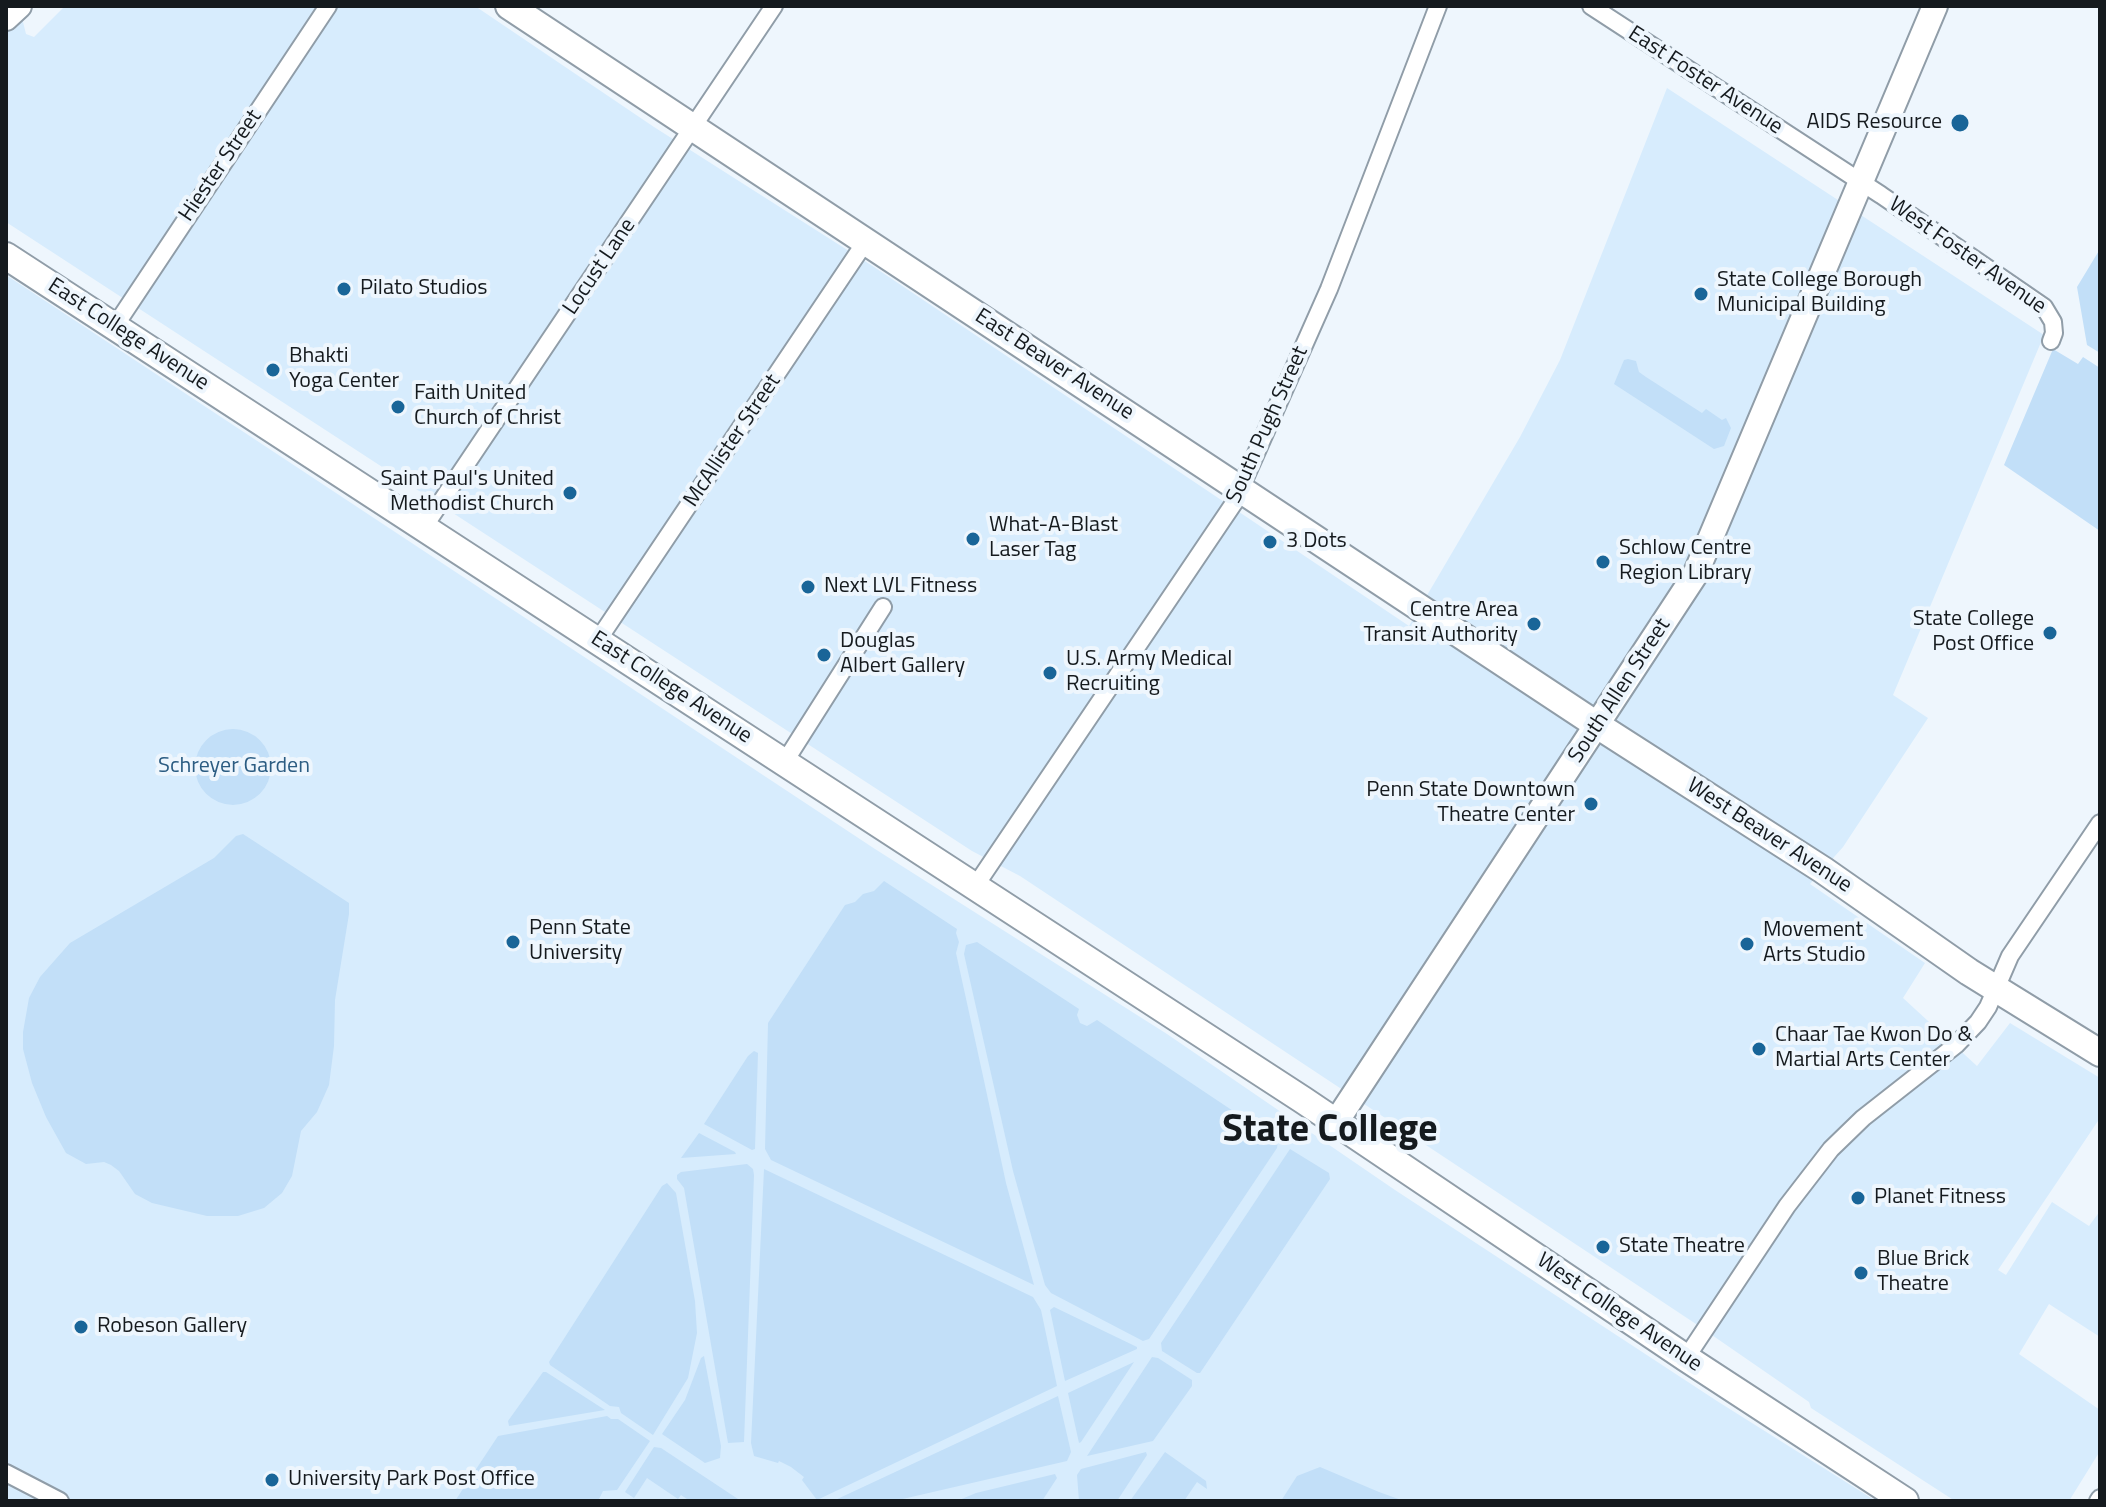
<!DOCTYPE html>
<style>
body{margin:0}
#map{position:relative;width:2106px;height:1507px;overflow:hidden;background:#eef6fd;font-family:"Titillium Web",sans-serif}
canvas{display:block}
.frame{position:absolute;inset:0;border:8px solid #151a1e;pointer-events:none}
</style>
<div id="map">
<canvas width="2106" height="1507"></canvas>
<div class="frame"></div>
</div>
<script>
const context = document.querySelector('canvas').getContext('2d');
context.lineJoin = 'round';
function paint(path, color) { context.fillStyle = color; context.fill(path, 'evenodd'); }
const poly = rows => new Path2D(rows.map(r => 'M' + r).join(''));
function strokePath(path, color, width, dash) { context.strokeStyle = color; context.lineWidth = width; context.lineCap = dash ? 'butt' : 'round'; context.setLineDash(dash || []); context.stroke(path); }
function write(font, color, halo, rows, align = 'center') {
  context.font = font + ' "Titillium Web",sans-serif'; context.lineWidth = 8; context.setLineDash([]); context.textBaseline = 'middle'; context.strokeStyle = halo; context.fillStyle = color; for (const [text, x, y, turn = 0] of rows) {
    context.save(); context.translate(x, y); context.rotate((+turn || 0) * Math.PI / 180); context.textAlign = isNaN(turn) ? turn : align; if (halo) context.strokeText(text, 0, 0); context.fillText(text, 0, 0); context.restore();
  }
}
paint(poly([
 [6,6,19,6,26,34,34,37,65,6,475,6,654,127,874,267,1409,626,1520,437,1560,360,1667,88,2044,335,1893,695,1928,718,1843,847,1810,884,1925,963,1903,998,1977,1066,2010,1023,2100,1078,2100,1118,1998,1270,2006,1275,2052,1202,2089,1226,2100,1211,2100,1337,2049,1304,2019,1354,2100,1410,2100,1451,2069,1501,1955,1501,1811,1408,1809,1402,1693,1322,1020,876,972,851,6,222],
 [6,275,875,849,1167,1034,1395,1190,1717,1401,1876,1501,6,1501]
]), '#d7ecfd');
paint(poly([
 [2100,249,2100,353,2087,345,2077,287],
 [2053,349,2078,364,2083,357,2100,368,2100,531,2004,465],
 [1628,359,1636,361,1639,372,1646,377,1702,413,1706,409,1722,420,1726,418,1731,428,1724,446,1714,449,1614,384,1624,360],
 '195 767a38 38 0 1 1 76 0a38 38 0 1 1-76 0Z',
 [243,834,349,903,349,914,335,1000,334,1046,329,1085,317,1112,301,1131,292,1176,282,1193,264,1208,238,1216,207,1216,152,1203,135,1194,119,1171,111,1165,104,1162,86,1164,66,1153,46,1117,32,1083,23,1049,23,1032,29,998,40,977,70,943,214,858,236,836],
 [884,881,957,929,956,933,959,942,956,953,983,1076,1006,1183,1034,1285,771,1160,765,1149,768,1023,845,905,855,902,863,894,874,891],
 [977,942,1079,1009,1077,1015,1080,1023,1087,1026,1097,1020,1278,1141,1277,1148,1149,1339,1143,1341,1051,1293,1045,1285,1013,1171,964,954,966,945],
 [754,1051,758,1053,755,1149,752,1150,704,1124,748,1056],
 [699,1133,735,1152,736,1154,681,1158],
 [1290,1149,1329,1173,1330,1179,1200,1373,1197,1373,1162,1351,1161,1343],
 [747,1164,753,1169,754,1175,744,1442,728,1443,684,1188,677,1179,677,1175,681,1172],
 [764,1169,1033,1297,1041,1310,1057,1386,817,1500,802,1480,804,1477,791,1467,779,1461,778,1463,754,1456,751,1443],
 [667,1183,676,1193,695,1301,697,1333,688,1378,653,1435,621,1413,619,1407,610,1406,550,1365,549,1362,662,1186],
 [1054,1307,1137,1347,1137,1349,1065,1381,1050,1310],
 [704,1356,721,1446,720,1458,705,1463,662,1434,685,1400,701,1358],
 [1152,1357,1158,1358,1192,1380,1192,1386,1153,1441,1087,1456],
 [1134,1362,1081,1442,1079,1443,1068,1393],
 [543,1372,546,1372,605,1410,509,1426,508,1421],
 [1058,1396,1071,1452,1067,1461,894,1501,833,1501],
 [607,1416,611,1419,618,1419,650,1441,617,1490,603,1491,598,1501,455,1501,498,1436],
 [654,1447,661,1448,741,1501,690,1501,681,1495,678,1499,647,1478,634,1498,625,1492],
 [1146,1452,1147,1455,1117,1501,1079,1501,1077,1475,1081,1469],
 [1165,1452,1206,1481,1207,1489,1197,1482,1184,1501,1130,1501],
 [1320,1467,1379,1492,1404,1501,1281,1501,1297,1476],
 [1055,1474,1057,1478,1042,1501,957,1501,976,1493]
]), '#c2dff8');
const street = poly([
 [1591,6,1881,195,2044,307,2053,322,2054,333,2051,341],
 [115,326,328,6],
 [424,527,774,6],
 [598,640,866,241],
 [784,763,883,607],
 [974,888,1234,503,1329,289,1438,6],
 [1686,1358,1787,1206,1831,1149,1863,1118,1956,1045,1978,1022,1988,1007,2010,956,2100,823],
 [6,1473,60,1501],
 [2098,1501,2100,1498]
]);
const secondary = poly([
 [6,18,19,6],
 [1336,1122,1695,575,1935,6]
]);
const primary = poly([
 [509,6,1597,725,1823,870,1969,972,2100,1053],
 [6,256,1303,1100,1686,1358,1905,1501]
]);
strokePath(street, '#909da8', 20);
strokePath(secondary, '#909da8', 28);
strokePath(primary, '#909da8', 30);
strokePath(street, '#fff', 16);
strokePath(secondary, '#fff', 24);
strokePath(primary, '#fff', 26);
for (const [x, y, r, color] of [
 [1960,123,10,"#196598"],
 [344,289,8,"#196598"],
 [1701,294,8,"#196598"],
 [273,370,8,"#196598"],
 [398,407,8,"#196598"],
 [570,493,8,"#196598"],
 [973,539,8,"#196598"],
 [1270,542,8,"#196598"],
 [1603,562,8,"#196598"],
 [808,587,8,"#196598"],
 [1534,624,8,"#196598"],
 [2050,633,8,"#196598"],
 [824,655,8,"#196598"],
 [1050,673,8,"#196598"],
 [1591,804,8,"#196598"],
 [513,942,8,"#196598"],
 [1747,944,8,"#196598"],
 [1759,1049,8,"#196598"],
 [1858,1198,8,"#196598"],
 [1603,1247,8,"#196598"],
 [1861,1273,8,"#196598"],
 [81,1327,8,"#196598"],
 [272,1480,8,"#196598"]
]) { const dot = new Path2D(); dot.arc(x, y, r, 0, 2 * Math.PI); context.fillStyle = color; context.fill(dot); strokePath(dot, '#eef6fd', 3); }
write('22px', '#151a1e', '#eef6fd', [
 ["East Foster Avenue",1705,81,33],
 ["Hiester Street",221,166,-56],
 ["West Foster Avenue",1967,256,35],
 ["Locust Lane",600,267,-56],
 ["East College Avenue",128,335,33],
 ["East Beaver Avenue",1054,365,33],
 ["South Pugh Street",1268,425,-66],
 ["McAllister Street",733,441,-56],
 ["East College Avenue",671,688,33],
 ["South Allen Street",1620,691,-57],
 ["West Beaver Avenue",1769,836,33],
 ["West College Avenue",1619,1313,34]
]);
write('22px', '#151a1e', '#eef6fd', [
 ["AIDS Resource",1942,123,"right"],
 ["State College Borough",1717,281],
 ["Municipal Building",1717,306],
 ["Pilato Studios",360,289],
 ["Bhakti",289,357],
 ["Yoga Center",289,382],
 ["Faith United",414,394],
 ["Church of Christ",414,419],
 ["Saint Paul's United",554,480,"right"],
 ["Methodist Church",554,505,"right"],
 ["What-A-Blast",989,526],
 ["Laser Tag",989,551],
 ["3 Dots",1286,542],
 ["Schlow Centre",1619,549],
 ["Region Library",1619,574],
 ["Next LVL Fitness",824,587],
 ["Centre Area",1518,611,"right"],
 ["Transit Authority",1518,636,"right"],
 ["State College",2034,620,"right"],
 ["Post Office",2034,645,"right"],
 ["Douglas",840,642],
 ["Albert Gallery",840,667],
 ["U.S. Army Medical",1066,660],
 ["Recruiting",1066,685],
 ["Penn State Downtown",1575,791,"right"],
 ["Theatre Center",1575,816,"right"],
 ["Penn State",529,929],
 ["University",529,954],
 ["Movement",1763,931],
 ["Arts Studio",1763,956],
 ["Chaar Tae Kwon Do &",1775,1036],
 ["Martial Arts Center",1775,1061],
 ["Planet Fitness",1874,1198],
 ["State Theatre",1619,1247],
 ["Blue Brick",1877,1260],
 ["Theatre",1877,1285],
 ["Robeson Gallery",97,1327],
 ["University Park Post Office",288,1480]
], 'left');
write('22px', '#2b5c82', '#eef6fd', [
 ["Schreyer Garden",234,767]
]);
write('bold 38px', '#151a1e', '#eef6fd', [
 ["State College",1330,1132]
]);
</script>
